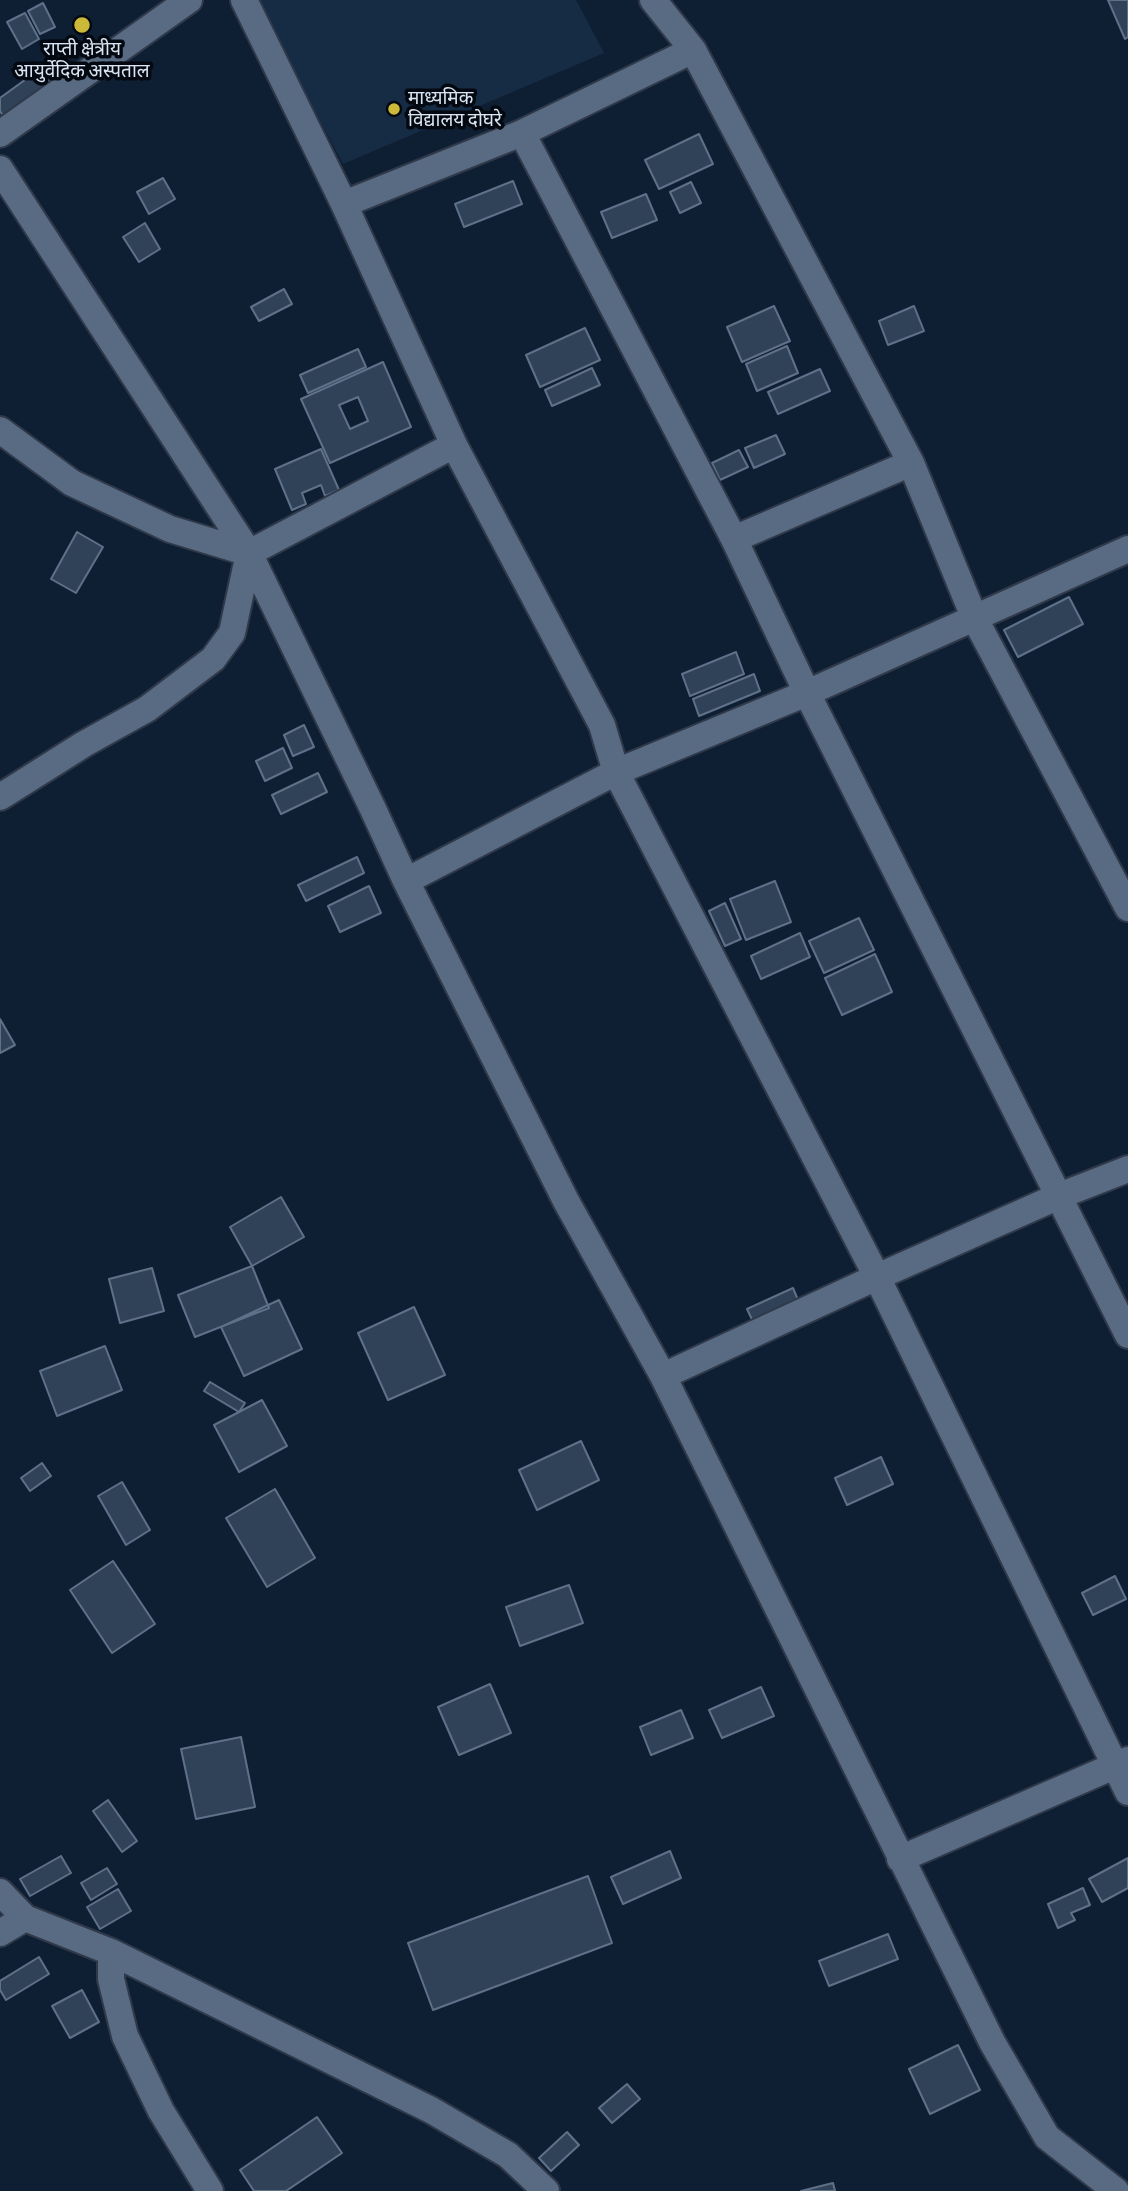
<!DOCTYPE html>
<meta charset="utf-8">
<style>
body{margin:0}
canvas{display:block;background:#0f1f33}
</style>
<canvas width="1128" height="2191"></canvas>
<script>
const context = document.querySelector('canvas').getContext('2d');
context.lineJoin = 'round';
function paint(path, color) { context.fillStyle = color; context.fill(path, 'evenodd'); }
const poly = rows => new Path2D(rows.map(r => 'M' + r).join(''));
function strokePath(path, color, width, dash) { context.strokeStyle = color; context.lineWidth = width; context.lineCap = dash ? 'butt' : 'round'; context.setLineDash(dash || []); context.stroke(path); }
function write(font, color, halo, rows, align = 'center') {
  context.font = font + ' "Crimson Pro","Noto Sans Devanagari",serif'; context.lineWidth = 7; context.setLineDash([]); context.textBaseline = 'middle'; context.strokeStyle = halo; context.fillStyle = color; for (const [text, x, y, turn = 0] of rows) {
    context.save(); context.translate(x, y); context.rotate((+turn || 0) * Math.PI / 180); context.textAlign = isNaN(turn) ? turn : align; if (halo) context.strokeText(text, 0, 0); context.fillText(text, 0, 0); context.restore();
  }
}
paint(poly([
 [256,0,576,0,604,53,343,164]
]), '#162b44');
const building = poly([
 [1108,0,1128,0,1128,37,1125,39,1108,0],
 [43,3,55,27,40,34,28,11,43,3],
 [25,13,39,39,22,49,7,22,25,13],
 [40,69,52,85,5,119,0,111,0,98,40,69],
 [699,134,713,164,659,189,645,160,699,134],
 [163,178,175,199,149,214,137,192,163,178],
 [513,181,522,204,464,227,455,204,513,181],
 [691,182,701,203,680,213,670,192,691,182],
 [646,194,657,220,612,238,601,212,646,194],
 [145,223,160,249,139,262,123,237,145,223],
 [284,289,292,304,259,321,251,307,284,289],
 [774,306,790,341,742,362,727,327,774,306],
 [914,306,924,331,888,345,879,321,914,306],
 [585,328,600,360,540,387,526,355,585,328],
 [787,346,798,373,757,391,746,364,787,346],
 [358,349,366,367,308,393,300,375,358,349],
 [383,362,411,427,330,463,301,399,383,362],
 [358,397,368,421,350,429,339,405,358,397],
 [592,368,600,385,552,406,545,390,592,368],
 [820,369,830,391,778,414,768,392,820,369],
 [776,435,785,454,754,468,745,448,776,435],
 [321,449,339,490,325,496,321,485,302,493,306,504,292,510,275,469,321,449],
 [739,450,748,467,720,480,712,463,739,450],
 [77,532,103,547,76,593,51,579,77,532],
 [1069,597,1083,624,1018,657,1004,630,1069,597],
 [736,652,744,674,690,696,682,674,736,652],
 [754,674,760,691,699,716,693,699,754,674],
 [304,725,314,747,293,756,284,735,304,725],
 [283,748,292,768,265,781,256,761,283,748],
 [318,773,327,792,281,814,272,795,318,773],
 [357,857,364,873,306,901,298,885,357,857],
 [775,881,791,922,746,940,730,899,775,881],
 [369,886,381,913,340,932,328,906,369,886],
 [725,903,741,939,725,946,709,911,725,903],
 [859,918,874,950,824,973,809,941,859,918],
 [800,933,810,957,761,979,751,956,800,933],
 [875,954,892,992,842,1015,825,978,875,954],
 [0,1019,15,1045,0,1053,0,1019],
 [281,1197,304,1237,252,1266,230,1227,281,1197],
 [252,1266,269,1308,195,1337,178,1295,252,1266],
 [152,1268,164,1311,120,1323,109,1279,152,1268],
 [793,1288,801,1307,756,1328,747,1309,793,1288],
 [279,1300,302,1349,244,1376,221,1327,279,1300],
 [414,1307,445,1375,388,1400,358,1333,414,1307],
 [105,1346,122,1390,57,1416,40,1371,105,1346],
 [210,1382,245,1403,239,1412,204,1391,210,1382],
 [262,1400,287,1446,239,1472,214,1425,262,1400],
 [581,1441,599,1480,537,1510,519,1470,581,1441],
 [881,1457,893,1484,847,1505,835,1478,881,1457],
 [42,1463,51,1476,30,1491,21,1478,42,1463],
 [122,1482,150,1530,126,1545,98,1496,122,1482],
 [275,1489,315,1558,267,1587,226,1518,275,1489],
 [113,1561,155,1624,112,1653,70,1590,113,1561],
 [1115,1576,1126,1599,1093,1615,1082,1593,1115,1576],
 [569,1585,583,1623,520,1646,506,1607,569,1585],
 [490,1684,511,1733,459,1755,438,1707,490,1684],
 [761,1687,774,1716,722,1738,709,1710,761,1687],
 [681,1710,693,1738,651,1755,640,1727,681,1710],
 [241,1737,255,1807,196,1819,181,1749,241,1737],
 [108,1800,137,1841,122,1852,93,1811,108,1800],
 [670,1851,681,1878,623,1904,611,1877,670,1851],
 [61,1856,71,1873,30,1896,20,1879,61,1856],
 [1128,1858,1128,1888,1102,1902,1089,1879,1128,1858],
 [107,1868,117,1884,91,1900,81,1883,107,1868],
 [588,1876,612,1943,433,2010,408,1943,588,1876],
 [1083,1888,1090,1905,1071,1913,1075,1920,1058,1928,1048,1904,1083,1888],
 [118,1889,131,1911,100,1929,87,1907,118,1889],
 [888,1934,898,1959,829,1986,819,1961,888,1934],
 [39,1957,49,1974,6,2000,0,1990,0,1981,39,1957],
 [82,1990,99,2022,70,2038,52,2006,82,1990],
 [958,2045,980,2090,930,2114,909,2069,958,2045],
 [627,2084,640,2099,612,2123,599,2108,627,2084],
 [317,2117,342,2153,286,2191,254,2191,240,2170,317,2117],
 [567,2132,579,2145,551,2171,539,2158,567,2132],
 [833,2183,835,2191,801,2191,833,2183]
]);
paint(building, '#304258');
strokePath(building, '#5e7189', 2);
const minor = poly([
 [244,0,344,204,454,445,602,725,616,772,877,1277,1128,1792],
 [653,0,693,50,911,463,974,617,1128,908],
 [522,133,734,539,807,693,1128,1335],
 [0,134,189,0],
 [0,169,249,553,373,809,406,881,566,1201,663,1376,992,2042,1047,2137,1116,2191],
 [344,204,522,133,693,50],
 [0,430,72,483,170,529,249,553],
 [734,539,911,463],
 [0,797,84,744,147,709,213,659,232,633,249,553,454,445],
 [406,881,616,772,807,693,1128,549],
 [663,1376,877,1277,1059,1196,1128,1169],
 [900,1859,1128,1760],
 [0,1892,25,1918,111,1952,431,2110,508,2155,546,2191],
 [0,1933,25,1918],
 [111,1952,111,1979,125,2036,161,2111,210,2191]
]);
strokePath(minor, '#30394a', 30);
strokePath(minor, '#586b83', 26);
for (const [x, y, r, color] of [
 [82,25,9,"#cdb938"],
 [394,109,7,"#cdb938"]
]) { const dot = new Path2D(); dot.arc(x, y, r, 0, 2 * Math.PI); context.fillStyle = color; context.fill(dot); strokePath(dot, '#040911', 2.5); }
write('19px', '#dae5f3', '#040911', [
 ["राप्ती क्षेत्रीय",82,49],
 ["आयुर्वेदिक अस्पताल",82,71],
 ["माध्यमिक",408,98,"left"],
 ["विद्यालय दोघरे",408,120,"left"]
]);
</script>
